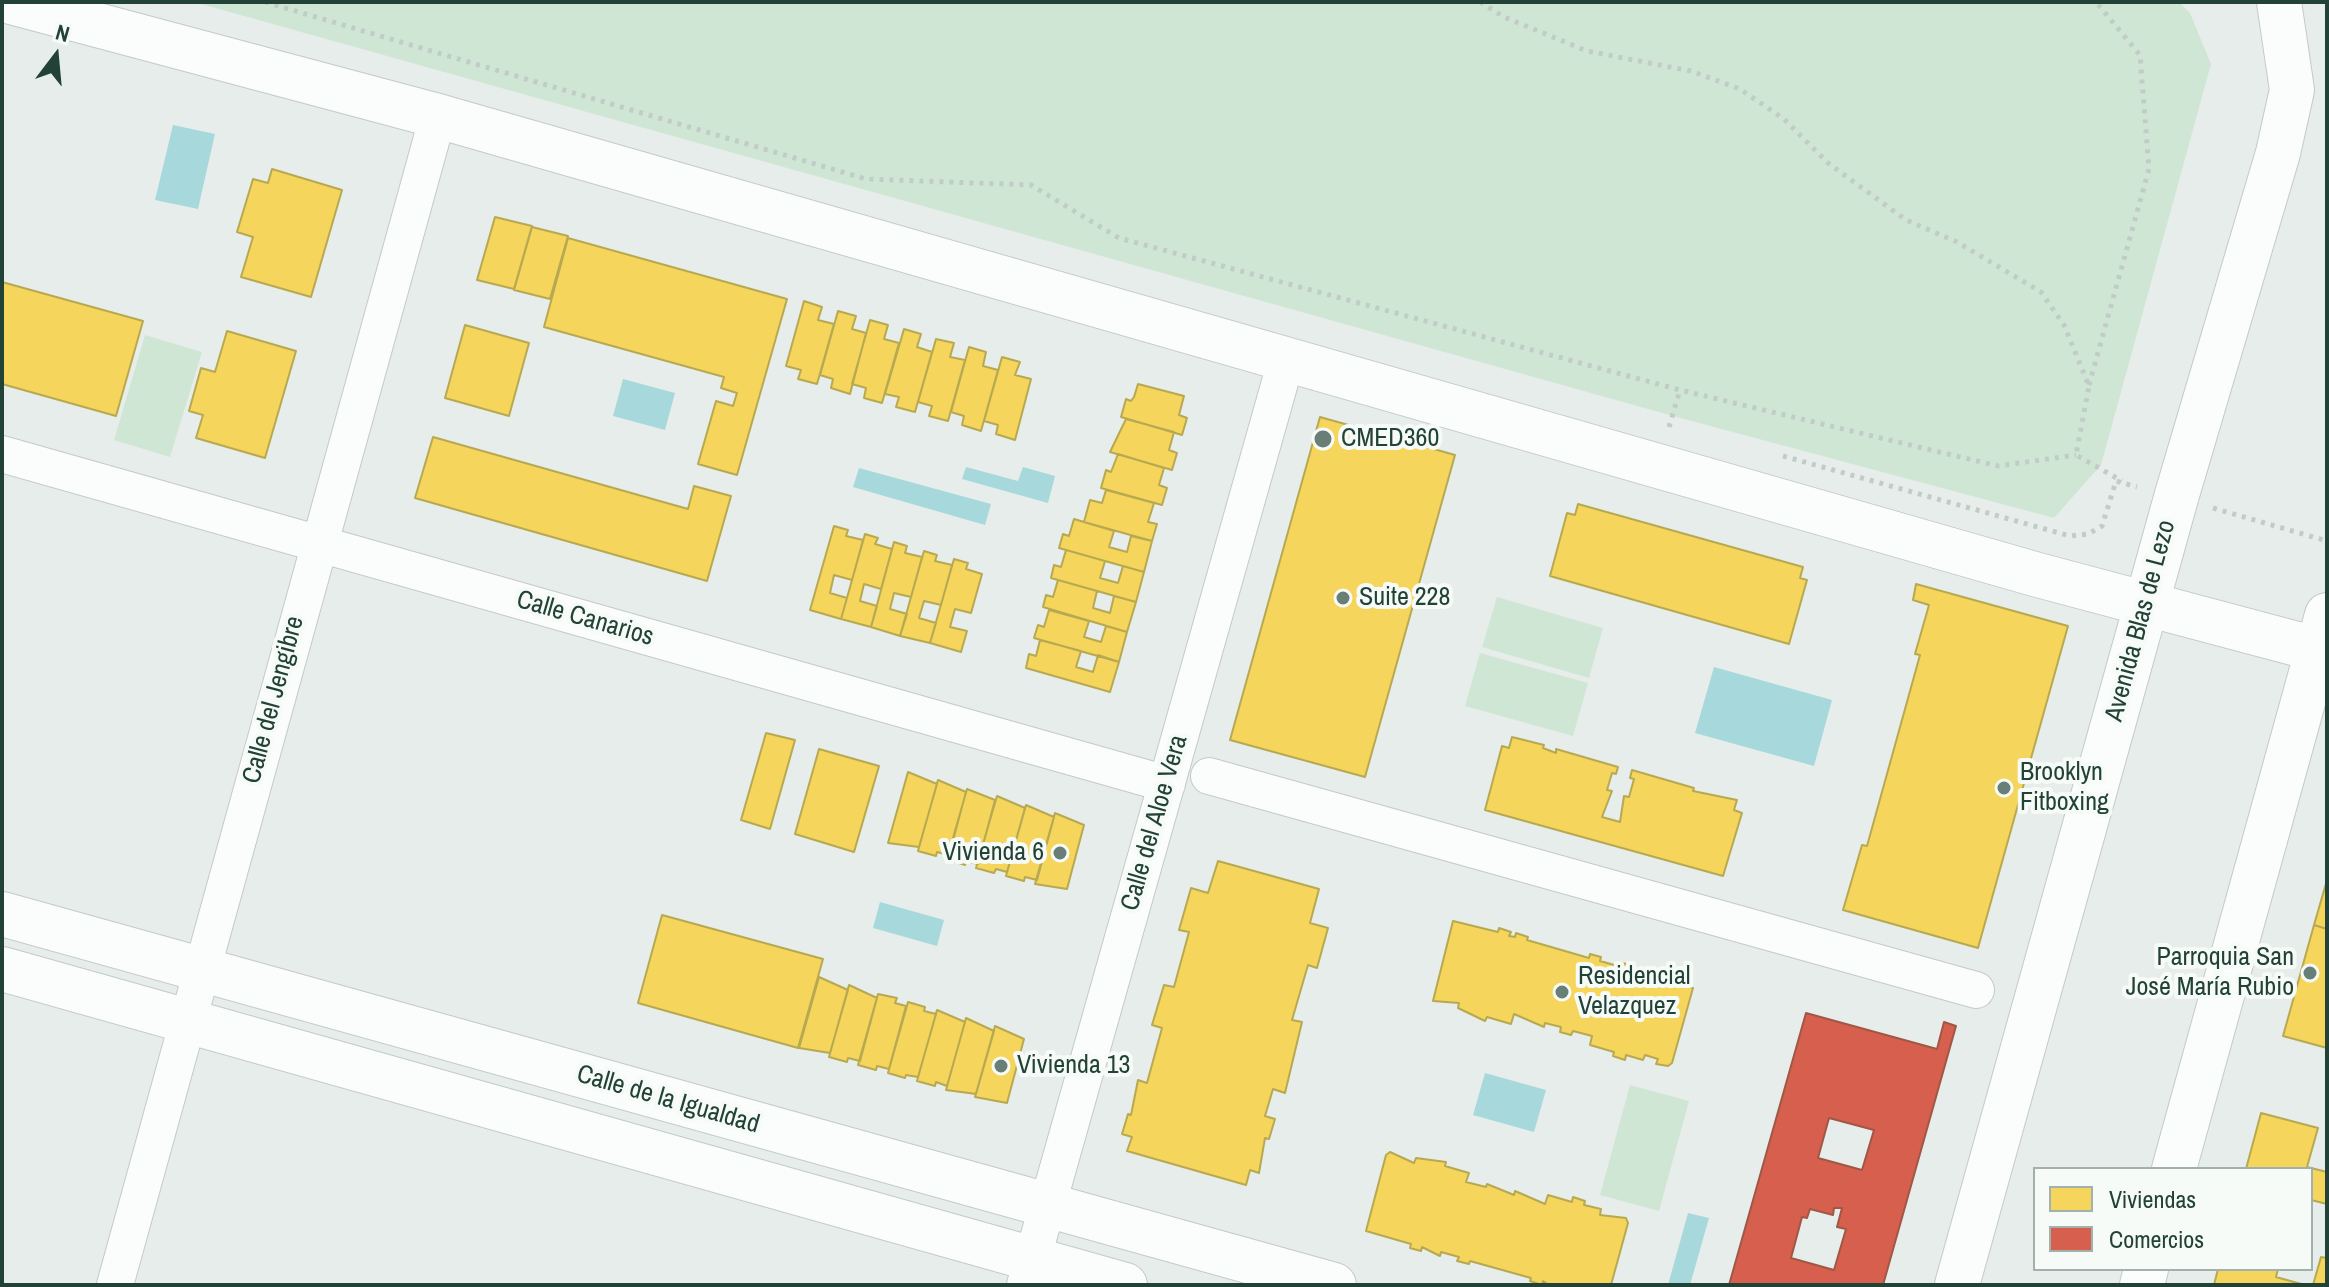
<!DOCTYPE html>
<meta charset="utf-8">
<style>
body{margin:0}
#map{position:relative;width:2329px;height:1287px;overflow:hidden;background:#e7edea;font-family:"Archivo Narrow",sans-serif}
canvas{display:block}
.frame{position:absolute;inset:0;border:4px solid #234237;pointer-events:none}
.legend{position:absolute;left:2033px;top:1167px;width:280px;height:104px;box-sizing:border-box;background:#f6fbf8;border:2px solid #a2b1ab;margin:0;padding:10px 14px;list-style:none;font-size:24px;color:#234237}
.legend li{display:flex;align-items:center;gap:16px;height:40px}
.legend b{width:40px;border:2px solid #a2b1ab}
.north{position:absolute;left:16px;top:16px;width:80px;height:80px;-webkit-text-stroke:6px #f6fbf8;paint-order:stroke;rotate:16deg;font-size:22px;font-weight:700;line-height:32px;text-align:center;color:#234237}
.north::after{content:'';display:block;margin:auto;width:28px;height:36px;background:#234237;clip-path:polygon(50% 0,100% 100%,50% 72%,0 100%)}
</style>
<div id="map">
<canvas width="2329" height="1287"></canvas>
<div class="frame"></div>
<ul class="legend">
<li><b style="height:22px;background:#f6d55c"></b>Viviendas</li>
<li><b style="height:22px;background:#d6604d"></b>Comercios</li>
</ul>
<div class="north">N</div>
</div>
<script>
const context = document.querySelector('canvas').getContext('2d');
context.lineJoin = 'round';
function paint(path, color) { context.fillStyle = color; context.fill(path, 'evenodd'); }
const poly = rows => new Path2D(rows.map(r => 'M' + r).join(''));
function strokePath(path, color, width, dash) { context.strokeStyle = color; context.lineWidth = width; context.lineCap = dash ? 'butt' : 'round'; context.setLineDash(dash || []); context.stroke(path); }
function write(font, color, halo, rows, align = 'center') {
  context.font = font + ' "Archivo Narrow",sans-serif'; context.lineWidth = 8; context.setLineDash([]); context.textBaseline = 'middle'; context.strokeStyle = halo; context.fillStyle = color; for (const [text, x, y, turn = 0] of rows) {
    context.save(); context.translate(x, y); context.rotate((+turn || 0) * Math.PI / 180); context.textAlign = isNaN(turn) ? turn : align; if (halo) context.strokeText(text, 0, 0); context.fillText(text, 0, 0); context.restore();
  }
}
paint(poly([
 [194,2,2179,2,2190,13,2211,64,2101,465,2054,518,1673,416],
 [145,335,202,352,170,457,114,440],
 [1497,597,1603,628,1589,678,1482,647],
 [1480,653,1588,683,1573,736,1465,706],
 [1630,1085,1689,1101,1659,1211,1600,1195]
]), '#d0e6d5');
paint(poly([
 [173,125,215,134,198,209,155,200],
 [623,379,675,393,665,430,613,416],
 [966,467,1018,481,1023,467,1055,476,1048,503,962,479],
 [859,468,991,504,985,525,853,487],
 [1714,667,1832,700,1814,766,1695,733],
 [880,902,944,920,937,946,873,928],
 [1485,1073,1546,1090,1534,1132,1473,1115],
 [1688,1213,1709,1218,1690,1285,1668,1285]
]), '#a7d9dc');
const homes = poly([
 [272,169,342,190,311,297,241,277,253,237,237,232,253,179,268,183,272,169],
 [495,217,532,226,514,289,477,280,495,217],
 [532,227,568,236,550,299,514,290,532,227],
 [568,238,787,299,737,475,698,464,716,401,733,406,737,393,721,388,724,377,544,327,568,238],
 [2,282,143,321,116,416,2,384,2,282],
 [804,301,822,307,818,320,834,324,817,384,798,379,801,370,786,366,804,301],
 [838,311,856,316,852,329,866,333,850,394,831,388,833,379,820,375,838,311],
 [870,320,888,325,884,339,899,343,882,403,864,398,866,388,852,384,870,320],
 [465,325,529,343,509,416,445,398,465,325],
 [904,329,921,334,917,347,932,352,915,412,896,407,899,397,885,394,904,329],
 [227,331,296,351,265,458,196,438,203,415,189,411,201,368,215,372,227,331],
 [936,339,954,343,950,357,965,360,948,421,929,416,932,406,918,402,936,339],
 [969,347,986,352,983,366,998,370,981,431,962,425,964,416,951,412,969,347],
 [1002,357,1020,362,1015,375,1031,379,1015,440,996,434,998,425,984,421,1002,357],
 [1138,384,1184,396,1179,415,1187,418,1182,435,1121,417,1126,399,1131,401,1134,397,1138,384],
 [1320,417,1455,455,1365,777,1230,740,1320,417],
 [1126,419,1174,432,1169,450,1177,453,1172,470,1110,452,1126,419],
 [433,437,688,509,694,486,731,496,707,581,415,498,433,437],
 [1118,454,1164,468,1159,485,1167,488,1162,505,1101,488,1106,470,1111,472,1118,454],
 [1106,490,1154,503,1148,522,1157,524,1152,541,1084,522,1090,500,1102,503,1106,490],
 [1578,504,1803,567,1800,578,1807,580,1789,644,1550,576,1567,513,1575,515,1578,504],
 [1074,519,1114,531,1109,547,1127,552,1131,536,1152,541,1144,572,1059,548,1063,534,1069,536,1074,519],
 [834,526,848,530,846,536,863,540,852,580,834,575,830,593,847,598,841,619,810,610,834,526],
 [865,534,878,538,875,544,892,549,881,589,864,584,860,601,877,606,871,627,841,619,865,534],
 [894,542,907,546,905,553,922,557,911,597,894,593,890,609,907,614,900,636,871,627,894,542],
 [1066,550,1105,561,1100,578,1118,583,1123,566,1144,572,1136,602,1051,578,1054,565,1061,567,1066,550],
 [924,551,937,555,935,561,952,565,941,605,924,601,919,618,936,623,930,643,900,636,924,551],
 [954,559,968,563,966,569,982,574,971,613,955,609,950,627,967,631,961,652,930,643,954,559],
 [1058,580,1097,591,1093,608,1110,613,1114,596,1136,602,1127,632,1043,607,1046,595,1053,597,1058,580],
 [1916,584,2068,626,1978,948,1843,910,1862,845,1867,846,1920,655,1915,654,1929,605,1913,600,1916,584],
 [1049,610,1089,621,1084,637,1101,642,1106,626,1127,632,1119,662,1034,638,1038,625,1044,627,1049,610],
 [1040,640,1081,651,1076,667,1093,672,1098,655,1119,662,1110,692,1026,668,1029,654,1036,656,1040,640],
 [766,733,795,740,770,829,741,820,766,733],
 [1512,737,1544,745,1543,748,1556,753,1556,749,1618,767,1616,774,1612,773,1607,790,1612,791,1602,817,1620,822,1624,796,1629,797,1634,779,1630,778,1632,770,1694,788,1693,791,1737,800,1734,810,1742,813,1723,876,1485,810,1502,746,1509,748,1512,737],
 [819,749,879,766,854,852,795,834,819,749],
 [908,772,937,784,919,847,888,843,908,772],
 [938,780,966,792,949,855,937,852,936,856,918,851,938,780],
 [967,789,995,800,978,864,966,861,965,865,947,859,967,789],
 [997,796,1025,808,1007,872,996,869,994,873,976,868,997,796],
 [1026,805,1054,817,1037,880,1025,877,1024,881,1006,876,1026,805],
 [1055,813,1084,825,1067,889,1035,884,1055,813],
 [1218,861,1319,889,1310,923,1328,928,1317,968,1308,965,1292,1020,1302,1022,1285,1093,1273,1089,1265,1116,1275,1119,1269,1139,1265,1138,1259,1173,1250,1170,1246,1185,1127,1151,1132,1137,1122,1134,1128,1114,1131,1115,1138,1080,1147,1083,1162,1028,1152,1025,1164,985,1174,987,1189,932,1179,930,1191,888,1208,893,1218,861],
 [2327,880,2327,929,2314,925,2327,880],
 [662,915,823,959,798,1048,638,1003,662,915],
 [1453,921,1498,932,1499,928,1511,932,1509,936,1515,937,1516,933,1528,937,1527,940,1589,958,1590,954,1601,957,1600,961,1618,966,1619,962,1630,965,1629,969,1636,972,1638,967,1649,971,1648,975,1693,988,1672,1063,1668,1066,1656,1064,1658,1059,1645,1055,1643,1060,1626,1055,1625,1060,1613,1056,1614,1052,1590,1045,1592,1036,1573,1031,1571,1035,1560,1032,1561,1027,1545,1023,1544,1027,1514,1014,1511,1024,1487,1017,1485,1021,1458,1008,1459,1003,1433,1001,1453,921],
 [2314,925,2327,929,2327,1048,2283,1036,2314,925],
 [819,977,848,990,830,1053,799,1048,819,977],
 [849,985,877,998,860,1061,848,1058,847,1062,829,1057,849,985],
 [878,994,897,998,895,1003,906,1006,889,1069,877,1066,876,1070,858,1065,878,994],
 [908,1002,925,1007,924,1011,936,1014,918,1077,906,1075,905,1078,888,1073,908,1002],
 [937,1010,965,1022,947,1086,936,1082,935,1086,917,1081,937,1010],
 [966,1018,994,1031,976,1094,946,1090,966,1018],
 [995,1026,1024,1039,1007,1103,975,1097,995,1026],
 [2261,1113,2318,1128,2307,1167,2327,1172,2327,1204,2311,1200,2311,1169,2246,1169,2261,1113],
 [1390,1152,1414,1163,1416,1158,1446,1162,1445,1166,1469,1173,1466,1182,1486,1187,1487,1184,1514,1195,1515,1191,1545,1204,1548,1195,1572,1202,1573,1197,1585,1201,1584,1205,1601,1209,1600,1215,1626,1218,1628,1223,1611,1285,1549,1285,1543,1281,1542,1285,1530,1281,1531,1278,1470,1261,1469,1264,1457,1261,1459,1257,1441,1252,1440,1256,1422,1247,1421,1251,1410,1248,1411,1244,1366,1231,1386,1155,1390,1152],
 [2321,1257,2327,1258,2327,1285,2313,1285,2321,1257],
 [2218,1269,2278,1269,2276,1277,2305,1285,2214,1285,2218,1269]
]);
paint(homes, '#f6d55c');
strokePath(homes, '#b7a951', 2);
const shops = poly([
 [1806,1013,1937,1049,1944,1022,1956,1026,1883,1285,1729,1285,1806,1013],
 [1829,1118,1874,1130,1862,1170,1818,1158,1829,1118],
 [1834,1208,1842,1208,1837,1227,1846,1229,1834,1270,1791,1258,1802,1217,1807,1218,1810,1209,1833,1215,1834,1208]
]);
paint(shops, '#d6604d');
strokePath(shops, '#a05746', 2);
const street = poly([
 [2,454,1167,784],
 [1209,776,1976,990],
 [115,1285,438,116],
 [1025,1285,1286,361]
]);
const secondary = poly([
 [11,2,438,116,2038,575,2327,652],
 [2,914,1334,1285],
 [2,969,1125,1285],
 [2174,1169,2327,615],
 [1957,1285,2176,498,2278,153,2292,90,2279,2],
 [2142,1285,2146,1269]
]);
strokePath(street, '#c4cac7', 38);
strokePath(secondary, '#c3cac7', 46);
strokePath(poly([
 [265,2,866,179,1031,185,1119,238,1680,390,1998,466,2076,455],
 [1480,2,1504,17,1587,51,1691,71,1740,89,1784,119,1828,163,1906,220,1957,242,2041,292,2064,325,2089,386,2076,455,2122,481],
 [2089,385,2149,169,2140,55,2096,2],
 [1669,427,1680,390],
 [1783,456,2070,536,2088,534,2102,526,2116,481,2137,487],
 [2213,508,2327,541]
]), '#c2ccc7', 5, [4, 6]);
strokePath(street, '#fbfcfc', 36);
strokePath(secondary, '#fbfcfc', 44);
for (const [x, y, r, color] of [
 [1323,439,10,"#687e76"],
 [1343,598,8,"#687e76"],
 [2004,788,8,"#687e76"],
 [1060,853,8,"#687e76"],
 [2310,973,8,"#687e76"],
 [1562,992,8,"#687e76"],
 [1001,1066,8,"#687e76"]
]) { const dot = new Path2D(); dot.arc(x, y, r, 0, 2 * Math.PI); context.fillStyle = color; context.fill(dot); strokePath(dot, '#f6fbf8', 3); }
write('26px', '#234237', '#f6fbf8', [
 ["CMED360",1341,439],
 ["Suite 228",1359,598],
 ["Brooklyn",2020,773],
 ["Fitboxing",2020,803],
 ["Vivienda 6",1044,853,"right"],
 ["Parroquia San",2294,958,"right"],
 ["José María Rubio",2294,988,"right"],
 ["Residencial",1578,977],
 ["Velazquez",1578,1007],
 ["Vivienda 13",1017,1066]
], 'left');
write('26px', '#234237', '#f6fbf8', [
 ["Calle Canarios",585,619,16],
 ["Avenida Blas de Lezo",2141,621,-75],
 ["Calle del Jengibre",274,700,-75],
 ["Calle del Aloe Vera",1155,823,-74],
 ["Calle de la Igualdad",668,1100,16]
]);
</script>
